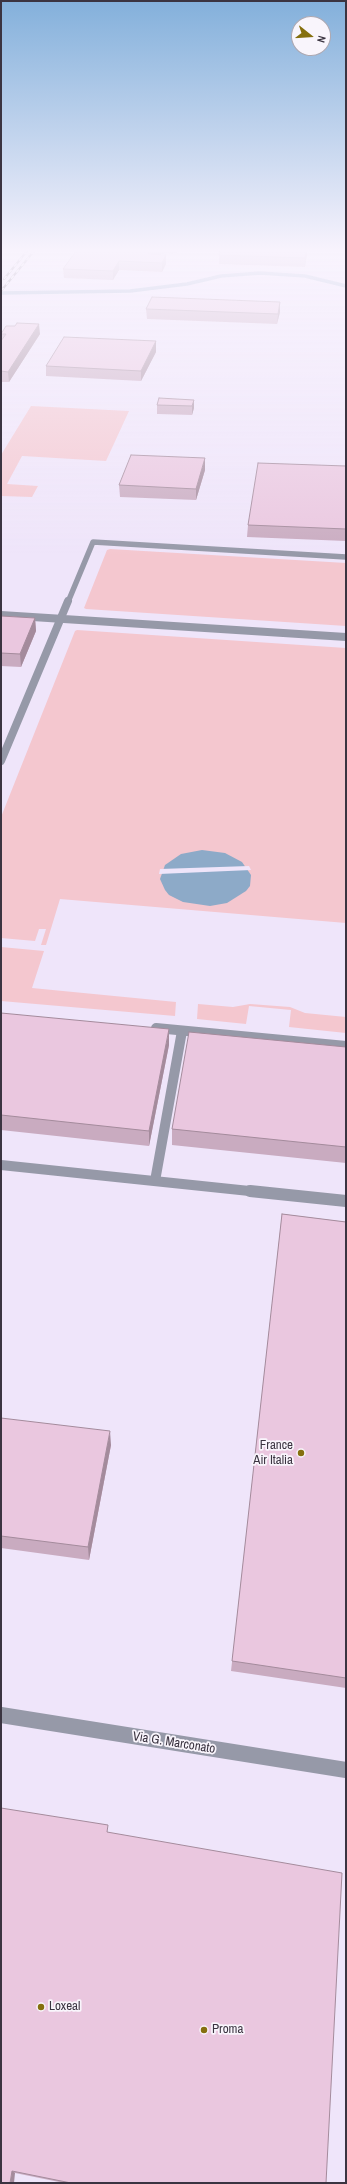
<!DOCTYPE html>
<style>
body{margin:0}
#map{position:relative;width:347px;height:2184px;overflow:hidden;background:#efe5fa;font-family:"Archivo Narrow",sans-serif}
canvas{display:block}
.frame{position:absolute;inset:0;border:2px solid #3b3441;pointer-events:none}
.north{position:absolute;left:291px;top:16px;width:40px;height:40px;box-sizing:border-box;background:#f9f5fc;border:1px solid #ada8b1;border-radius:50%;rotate:107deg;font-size:11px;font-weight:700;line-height:16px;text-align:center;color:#3b3441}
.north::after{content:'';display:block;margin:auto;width:14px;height:18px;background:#856f0e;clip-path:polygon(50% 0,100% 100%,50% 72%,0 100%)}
</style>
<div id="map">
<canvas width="347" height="2184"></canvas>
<div class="frame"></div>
<div class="north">N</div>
</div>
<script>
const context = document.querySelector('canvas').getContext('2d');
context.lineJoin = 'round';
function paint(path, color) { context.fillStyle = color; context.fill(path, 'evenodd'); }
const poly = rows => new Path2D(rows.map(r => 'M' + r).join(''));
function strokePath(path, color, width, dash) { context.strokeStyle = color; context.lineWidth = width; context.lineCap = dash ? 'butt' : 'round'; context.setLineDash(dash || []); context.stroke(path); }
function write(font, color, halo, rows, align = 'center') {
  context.font = font + ' "Archivo Narrow",sans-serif'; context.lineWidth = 3.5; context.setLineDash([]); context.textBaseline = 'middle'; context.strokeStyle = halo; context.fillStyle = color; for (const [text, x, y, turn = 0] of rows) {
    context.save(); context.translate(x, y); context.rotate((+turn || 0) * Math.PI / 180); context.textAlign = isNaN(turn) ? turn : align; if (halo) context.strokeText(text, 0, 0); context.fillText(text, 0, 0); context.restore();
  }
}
paint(poly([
 [31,406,129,411,106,461,22,456,7,484,38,486,32,497,1,496,1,455],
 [110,549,346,563,346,626,86,609,84,608,107,550],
 [77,630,346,648,346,923,60,899,46,945,41,945,46,929,39,929,35,941,1,938,1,817,75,631],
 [1,947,44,951,32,988,176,1002,175,1016,1,1001],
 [198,1004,233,1007,250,1004,290,1007,305,1013,346,1017,346,1033,289,1027,291,1010,249,1006,246,1024,197,1019]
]), '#f4c7cf');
paint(poly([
 [202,850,225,853,242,862,251,875,250,886,246,891,227,903,210,906,183,902,169,895,165,890,160,879,165,865,181,854]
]), '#8daac8');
paint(poly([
 [249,866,251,870,159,874,160,869]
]), '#efe5fa');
strokePath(poly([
 [1,293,130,291,187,284,221,276,260,273,305,276,346,286]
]), '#8daac8', 3.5);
strokePath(poly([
 [68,602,93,542,346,557]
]), '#9699a8', 5.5);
strokePath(poly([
 [1,615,346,637],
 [1,761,68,601]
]), '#9699a8', 8);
strokePath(poly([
 [156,1028,346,1046],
 [1,1165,259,1192],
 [155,1181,182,1031]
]), '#9699a8', 10);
strokePath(poly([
 [250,1191,346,1201]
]), '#9699a8', 12);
strokePath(poly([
 [1,1715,346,1770]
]), '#9699a8', 16);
strokePath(poly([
 [115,251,135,253,175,251]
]), '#9699a8', 4.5);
const rail = poly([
 [4,279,27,251],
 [1,291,34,251]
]);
strokePath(rail, '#504856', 2);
strokePath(rail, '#f9f5fc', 1.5, [4]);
paint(poly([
 [76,251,151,251,151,255,166,264,162,272,119,270,113,280,64,278,63,269],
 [220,251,307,251,305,267,219,264,219,255],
 [146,309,280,312,277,324,147,319],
 [1,334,40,334,9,382,1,382],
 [156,341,156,352,141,381,46,376,46,366],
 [194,400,194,408,192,415,157,414,157,405],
 [346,466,346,541,247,537,248,525],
 [205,470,196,500,120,497,119,485],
 [1,616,35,618,36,631,21,667,1,666],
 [1,1013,169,1045,149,1146,1,1130],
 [346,1047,346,1163,172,1145,172,1129],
 [282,1214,346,1222,346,1688,231,1671],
 [1,1418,111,1445,89,1560,1,1548],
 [109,1832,326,2183,64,2183,15,2173,1,2183]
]), '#c9abc0');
paint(poly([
 [306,251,307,251,307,255,305,267],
 [166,255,166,264,162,272,162,263],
 [119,261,119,270,113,280,113,271],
 [280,302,280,312,277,324,278,314],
 [39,324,40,334,9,382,8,372],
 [156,341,156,352,141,381,141,371],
 [194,400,194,408,192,415,192,406],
 [205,458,205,470,196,500,196,489],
 [35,618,36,631,21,667,20,654],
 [169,1029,169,1045,149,1146,149,1131],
 [110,1431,111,1445,89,1560,88,1547],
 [12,2171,15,2173,14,2183,10,2183]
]), '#a48b9c');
const building = poly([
 [76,251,150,251,148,254,166,255,162,263,119,261,113,271,63,269,76,251],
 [220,251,306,251,305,258,219,255,220,251],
 [152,297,280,302,278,314,146,309,152,297],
 [17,323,39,324,8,372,1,371,1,341,6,334,1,334,6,326,15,326,17,323],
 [64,337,156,341,141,371,46,366,64,337],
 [159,398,194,400,192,406,157,405,159,398],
 [131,455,205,458,196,489,119,485,131,455],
 [258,463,346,466,346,529,248,525,258,463],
 [1,616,35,618,20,654,1,653,1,616],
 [1,1013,169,1029,149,1131,1,1115,1,1013],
 [189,1032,346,1047,346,1147,172,1129,189,1032],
 [282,1214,346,1222,346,1678,232,1661,282,1214],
 [1,1418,110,1431,88,1547,1,1536,1,1418],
 [1,1808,108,1825,107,1832,342,1873,326,2183,71,2183,12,2171,10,2183,1,2183,1,1808]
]);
paint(building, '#eac7df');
strokePath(building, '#a48b9c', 1);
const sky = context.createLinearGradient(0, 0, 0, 557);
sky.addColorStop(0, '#83b0db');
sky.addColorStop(0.45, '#f8f3fd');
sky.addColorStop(1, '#f8f3fd00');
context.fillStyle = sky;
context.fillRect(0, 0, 347, 557);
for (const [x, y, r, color] of [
 [301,1453,4,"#856f0e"],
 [41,2007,4,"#856f0e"],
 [204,2030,4,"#856f0e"]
]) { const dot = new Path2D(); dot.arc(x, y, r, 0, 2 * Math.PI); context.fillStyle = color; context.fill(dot); strokePath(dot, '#f9f5fc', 1.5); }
write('13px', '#3b3441', '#f9f5fc', [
 ["France",293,1446,"right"],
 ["Air Italia",293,1461,"right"],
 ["Loxeal",49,2007],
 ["Proma",212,2030]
], 'left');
write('13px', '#3b3441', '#f9f5fc', [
 ["Via G. Marconato",174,1743,9]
]);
</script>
